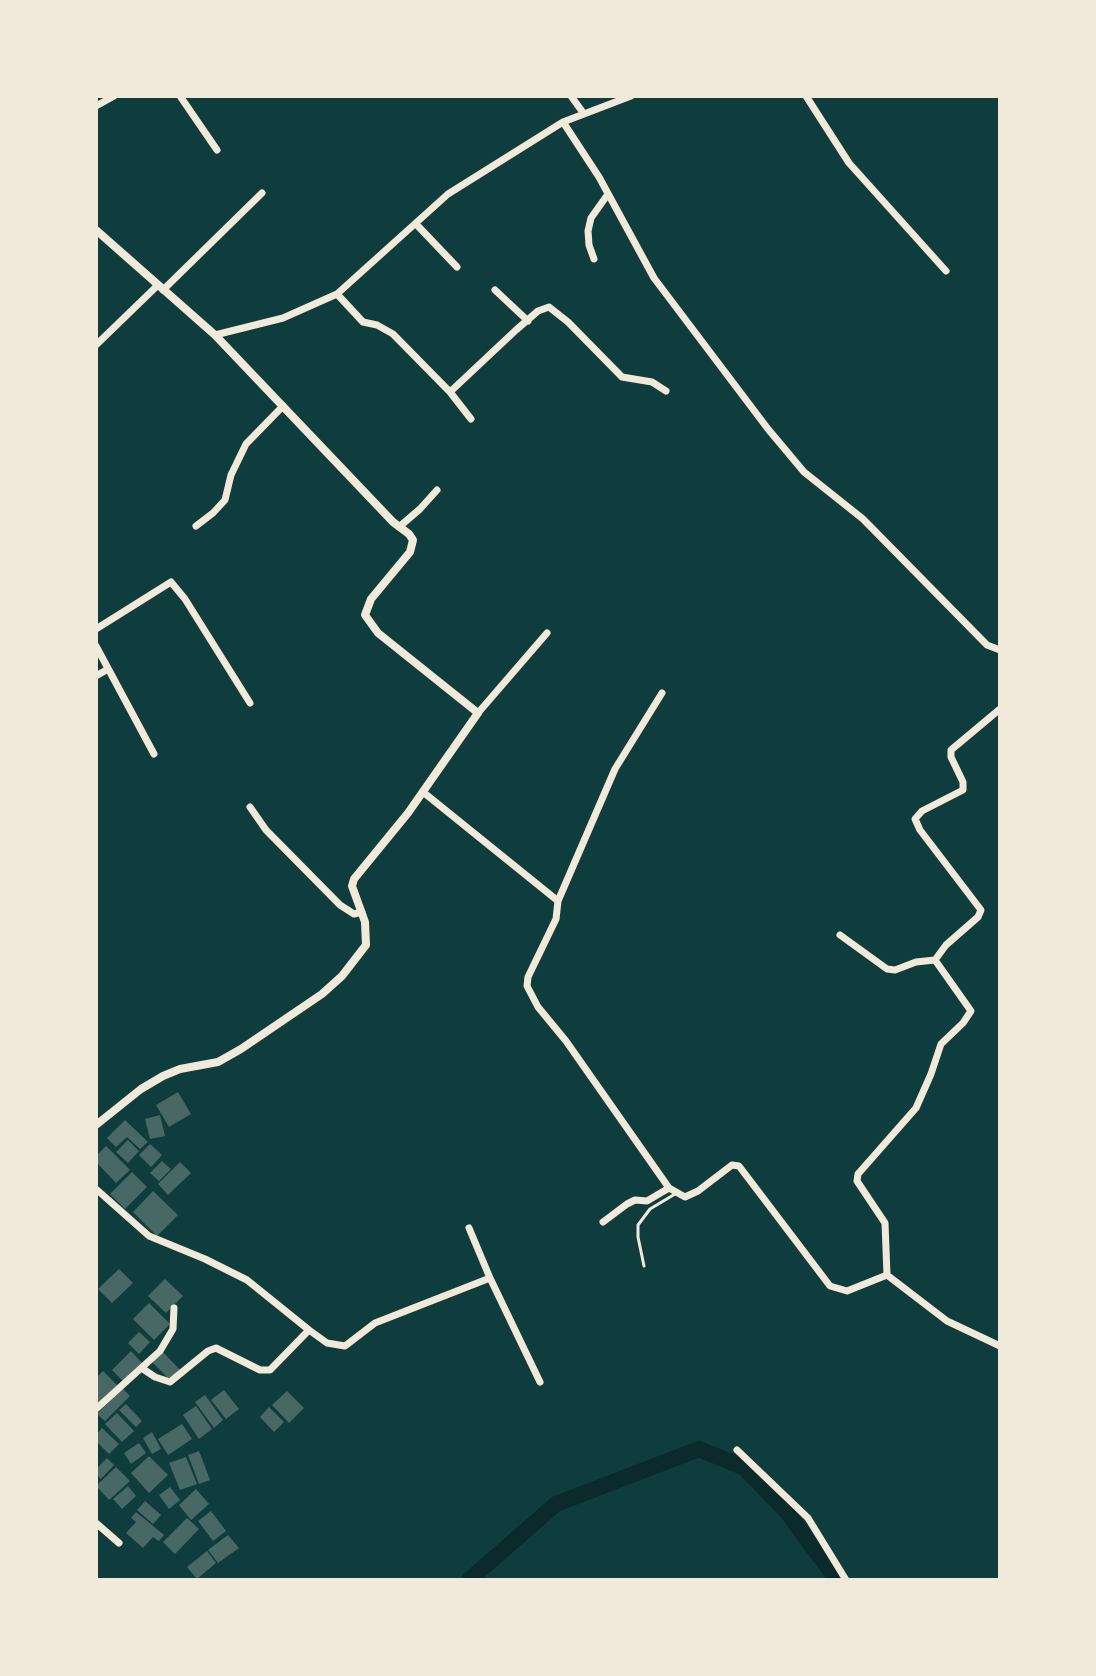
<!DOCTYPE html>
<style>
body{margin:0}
#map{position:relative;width:1096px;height:1676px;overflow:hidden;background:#0f3d3e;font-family:"PT Sans Narrow",sans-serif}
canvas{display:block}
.frame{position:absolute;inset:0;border:98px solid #f1e9da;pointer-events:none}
</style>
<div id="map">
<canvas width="1096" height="1676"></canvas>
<div class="frame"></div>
</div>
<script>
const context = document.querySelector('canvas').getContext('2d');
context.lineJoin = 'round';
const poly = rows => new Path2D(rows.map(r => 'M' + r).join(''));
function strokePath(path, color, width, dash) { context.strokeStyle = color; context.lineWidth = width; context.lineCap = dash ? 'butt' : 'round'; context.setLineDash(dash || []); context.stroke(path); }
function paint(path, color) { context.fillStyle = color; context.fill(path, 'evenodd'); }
strokePath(poly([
 [469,1580,556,1504,699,1449,743,1467,787,1512,837,1580]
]), '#0a2a2b', 16);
paint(poly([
 [178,1092,191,1114,169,1127,156,1105],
 [160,1115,165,1136,150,1139,145,1119],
 [125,1120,148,1142,140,1149,127,1137,116,1147,107,1138],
 [128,1140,139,1151,128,1163,116,1152],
 [150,1144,162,1155,151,1167,139,1155],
 [106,1146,130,1170,116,1183,96,1162,96,1156],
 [162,1161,171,1169,159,1181,150,1173],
 [180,1162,191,1173,168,1195,158,1184],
 [132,1172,147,1187,125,1209,110,1194],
 [153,1191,178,1215,157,1236,133,1212],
 [119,1269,133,1283,112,1303,98,1289],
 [165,1279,183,1296,166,1313,148,1296],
 [149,1303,170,1324,154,1340,133,1319],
 [139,1332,150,1342,139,1354,128,1343],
 [131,1351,142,1363,124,1382,112,1370],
 [162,1351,181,1371,171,1381,152,1362],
 [103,1371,118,1386,96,1408,96,1378],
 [122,1388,130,1396,105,1421,97,1414],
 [224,1390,239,1409,226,1419,211,1400],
 [287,1391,304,1408,289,1423,272,1405],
 [205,1395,223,1420,214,1428,195,1402],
 [126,1404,142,1421,136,1427,119,1410],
 [196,1406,212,1429,199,1439,183,1415],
 [269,1407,284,1422,274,1432,260,1417],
 [117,1413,134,1431,122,1442,105,1424],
 [182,1424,192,1439,168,1455,158,1439],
 [102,1428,119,1444,109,1454,96,1441,96,1435],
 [152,1432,161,1449,152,1454,143,1438],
 [139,1443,146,1453,131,1464,124,1453],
 [199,1451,210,1480,199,1484,188,1455],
 [149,1456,168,1475,149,1493,131,1473],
 [186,1457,197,1484,180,1490,169,1463],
 [107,1458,114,1465,101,1479,96,1474,96,1469],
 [116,1467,130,1481,109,1500,96,1486],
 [128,1486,136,1496,122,1509,113,1499],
 [170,1487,180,1500,169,1509,159,1495],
 [196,1489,209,1504,191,1520,179,1505],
 [145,1501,161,1515,153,1524,137,1510],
 [211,1511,226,1531,213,1541,198,1521],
 [136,1512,164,1535,159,1541,153,1537,143,1548,126,1533,136,1522,131,1518],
 [187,1518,199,1529,175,1554,163,1542],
 [228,1535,239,1548,218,1563,208,1550],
 [207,1551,216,1563,197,1579,187,1567]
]), '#486865');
strokePath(poly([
 [644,1266,638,1237,638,1225,650,1209,675,1194]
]), '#f1e9da', 3);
strokePath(poly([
 [180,96,217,150],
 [571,96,584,114],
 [806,96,849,163,946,271],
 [96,106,114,96],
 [563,122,599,177,654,278,768,429,804,472,863,519,987,645,1000,650],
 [416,224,457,267],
 [594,259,589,245,588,231,591,218,608,194],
 [163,290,262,193],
 [495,290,528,321],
 [337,294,363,322,377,325,393,334,450,392,516,330,538,311,549,307,568,322,622,377,652,382,666,391],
 [215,335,283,318,337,294,448,194,563,122,631,96],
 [96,345,158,285],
 [450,392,471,419],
 [196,526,213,513,225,500,231,475,246,444,283,406],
 [399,527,420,509,437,490],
 [96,629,171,582,185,599,250,703],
 [96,646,154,754],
 [96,676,108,669],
 [1000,709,951,750,951,757,963,782,963,790,922,811,915,819,920,830,981,910,978,917,946,945,935,960,971,1011,963,1023,941,1044,931,1074,916,1108,858,1174,857,1181,885,1223,887,1275,947,1321,1000,1346],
 [478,713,547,633],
 [423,792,558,901,556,919,528,977,527,986,538,1007,566,1041,669,1188,685,1197,698,1191,732,1165,739,1166,830,1286,847,1291,887,1275],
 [250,807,266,830,340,905,354,914,362,912],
 [558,901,615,769,662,693],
 [840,935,887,969,895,970,916,962,935,960],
 [96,1189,149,1236,205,1259,247,1280,309,1330],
 [603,1222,627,1204,635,1200,647,1201,669,1188],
 [490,1278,540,1382],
 [143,1369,155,1377,170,1382,208,1351,216,1348,260,1370,270,1370,309,1330,327,1343,345,1346,375,1323,490,1278,469,1228],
 [96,1409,160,1351,173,1329,174,1308],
 [737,1450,808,1518,846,1580],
 [96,1523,119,1543]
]), '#f1e9da', 7);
strokePath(poly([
 [96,230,215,335,393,522,409,534,413,540,410,552,371,599,365,615,378,633,478,713,408,813,354,879,352,886,365,922,366,945,342,976,322,994,241,1049,218,1062,180,1069,163,1076,141,1089,96,1125]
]), '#f1e9da', 8);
</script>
